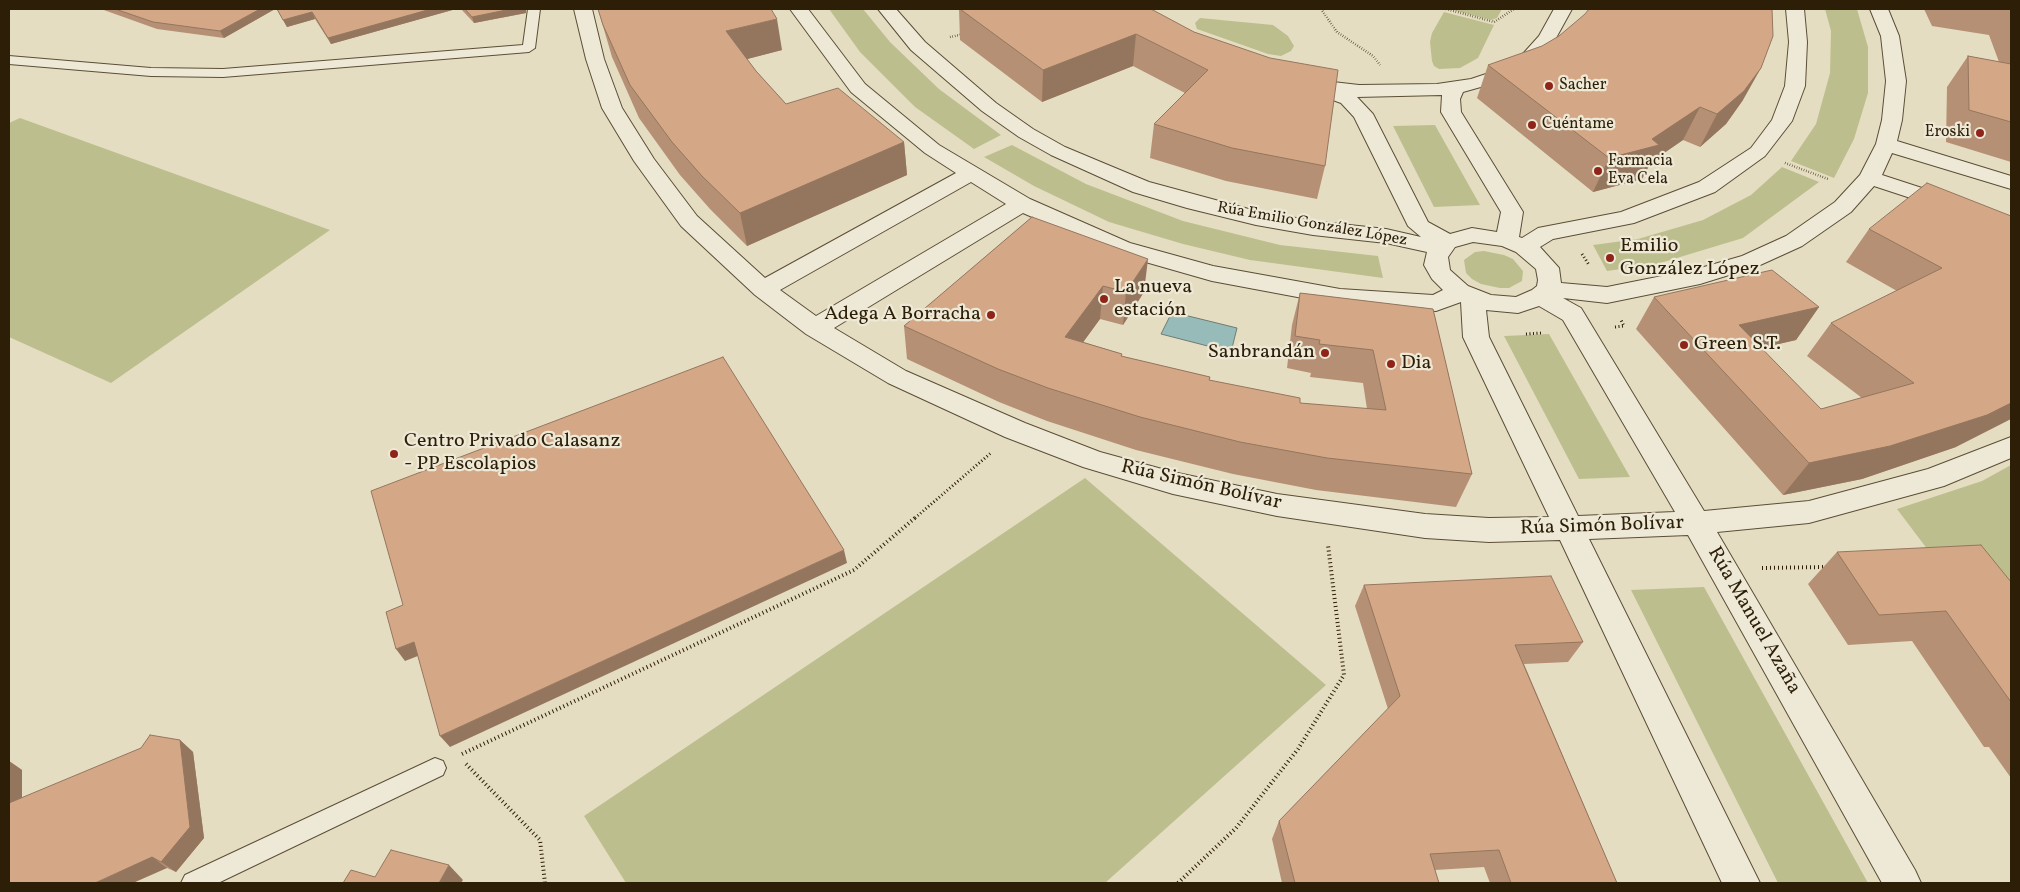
<!DOCTYPE html>
<meta charset="utf-8">
<style>
body{margin:0}
#map{position:relative;width:2020px;height:892px;overflow:hidden;background:#e5ddc1;font-family:Vollkorn,serif}
canvas{display:block}
.frame{position:absolute;inset:0;border:10px solid #2d1e07;pointer-events:none}
</style>
<div id="map">
<canvas width="2020" height="892"></canvas>
<div class="frame"></div>
</div>
<script>
const context = document.querySelector('canvas').getContext('2d');
context.lineJoin = 'round';
function paint(path, color) { context.fillStyle = color; context.fill(path, 'evenodd'); }
const poly = rows => new Path2D(rows.map(r => 'M' + r).join(''));
function strokePath(path, color, width, dash) { context.strokeStyle = color; context.lineWidth = width; context.lineCap = dash ? 'butt' : 'round'; context.setLineDash(dash || []); context.stroke(path); }
function write(font, color, halo, rows, align = 'center') {
  context.font = font + ' Vollkorn,serif'; context.lineWidth = 4.5; context.setLineDash([]); context.textBaseline = 'middle'; context.strokeStyle = halo; context.fillStyle = color; for (const [text, x, y, turn = 0] of rows) {
    context.save(); context.translate(x, y); context.rotate((+turn || 0) * Math.PI / 180); context.textAlign = isNaN(turn) ? turn : align; if (halo) context.strokeText(text, 0, 0); context.fillText(text, 0, 0); context.restore();
  }
}
paint(poly([
 [829,9,863,9,890,42,939,89,1001,135,974,149,915,107,860,52],
 [1449,9,1502,9,1497,18,1491,20],
 [1825,9,1857,9,1868,47,1868,93,1854,139,1834,178,1791,161,1816,124,1830,73,1831,31],
 [1444,12,1494,25,1478,58,1460,68,1439,69,1434,66,1432,61,1430,42,1432,33],
 [1200,18,1273,25,1288,36,1294,46,1291,51,1281,56,1268,54,1197,29,1195,23],
 [20,118,330,230,111,383,9,337,9,123],
 [1435,125,1480,205,1434,207,1393,126],
 [1012,145,1086,184,1183,221,1280,245,1378,256,1383,278,1250,260,1183,244,1109,222,1034,186,984,157],
 [1782,167,1819,182,1743,238,1657,264,1607,271,1593,245,1638,239,1703,220,1751,195],
 [1484,251,1504,255,1513,259,1523,271,1522,281,1509,288,1500,288,1481,284,1472,279,1466,273,1464,260,1475,252],
 [1549,334,1630,477,1579,479,1504,336],
 [2011,465,2011,660,1897,509,1982,481],
 [1085,478,1326,685,1105,883,626,883,584,816],
 [1704,587,1868,883,1778,883,1631,590]
]), '#bcbf8d');
const water = poly([
 [1172,312,1237,328,1231,352,1161,334,1172,312]
]);
paint(water, '#97bbb9');
strokePath(water, '#6d7c72', 1);
const lane = poly([
 [528,9,540,9,535,48,529,52,223,77,151,76,9,64,9,56,151,68,223,69,523,45,528,9],
 [435,758,443,761,446,768,443,775,218,883,181,883,185,875,435,758]
]);
const street = poly([
 [574,9,592,9,604,59,622,108,654,159,697,216,765,278,956,173,925,153,851,92,790,9,808,9,865,84,939,145,1030,199,1130,243,1213,266,1340,289,1433,295,1443,290,1432,279,1424,265,1427,252,1386,243,1313,235,1256,225,1187,208,1133,192,1051,155,1019,137,982,111,911,50,878,9,896,9,925,42,996,103,1033,129,1065,147,1108,165,1149,182,1256,211,1313,221,1386,229,1421,237,1408,226,1354,117,1341,103,1322,96,1319,92,1291,88,1288,84,1291,80,1298,78,1359,85,1437,84,1471,79,1495,71,1521,56,1539,36,1554,9,1572,9,1556,38,1535,64,1509,79,1463,92,1460,99,1461,112,1523,212,1519,237,1522,238,1538,228,1621,212,1699,182,1751,148,1772,120,1785,86,1789,42,1786,9,1804,9,1807,42,1805,86,1792,121,1765,156,1715,192,1634,223,1553,239,1540,247,1559,268,1561,283,1607,287,1697,269,1742,256,1786,236,1835,202,1860,175,1876,144,1882,120,1886,81,1881,36,1870,9,1888,9,1899,36,1906,81,1902,120,1897,141,2011,176,2011,189,1892,153,1882,175,2011,217,2011,231,1874,186,1851,212,1802,246,1758,266,1700,284,1607,303,1563,298,1581,308,1704,511,1809,501,1928,469,2011,437,2011,458,1944,486,1809,523,1717,532,1915,870,1921,883,1882,883,1688,535,1589,539,1760,883,1722,883,1560,540,1489,542,1425,538,1277,516,1173,494,1083,467,1005,437,888,383,806,334,755,295,681,226,634,161,602,108,586,59,574,9],
 [1442,95,1441,112,1501,212,1497,232,1472,228,1450,234,1428,222,1373,114,1357,97,1442,95],
 [971,182,1006,204,816,316,780,290,971,182],
 [1023,213,1114,253,1212,281,1340,305,1436,311,1461,302,1463,337,1549,517,1489,518,1425,514,1277,494,1173,472,1100,452,1025,423,906,371,834,328,1023,213],
 [1473,242,1502,246,1516,252,1536,269,1538,280,1537,286,1532,290,1516,297,1491,295,1468,286,1450,270,1448,257,1455,247,1473,242],
 [1539,306,1563,320,1675,512,1578,516,1489,337,1486,310,1518,313,1539,306]
]);
strokePath(lane, '#5b4e36', 2);
strokePath(street, '#5b4e36', 2);
strokePath(poly([
 [1321,9,1337,32,1373,56,1380,65],
 [1446,9,1494,22,1514,9],
 [950,37,964,34],
 [1785,163,1828,179]
]), '#2d1e07', 2.5, [0.5, 2]);
strokePath(poly([
 [1582,254,1589,265],
 [1615,327,1624,326,1621,320],
 [1526,334,1542,333],
 [915,518,992,452]
]), '#2d1e07', 3, [1, 2.5]);
strokePath(poly([
 [1762,568,1826,567],
 [462,754,854,570,916,517],
 [466,764,540,840,545,883],
 [1178,883,1236,828,1298,749,1344,675,1328,545]
]), '#2d1e07', 4, [1, 3]);
paint(lane, '#eee9d7');
paint(street, '#eee9d7');
paint(poly([
 [101,9,275,9,224,38,157,29],
 [277,9,456,9,331,44,315,19,287,27],
 [461,9,526,9,526,13,474,23],
 [598,9,782,50,747,59,756,71,786,104,904,142,907,175,747,246,710,209,680,175,639,118,612,57],
 [959,9,1151,9,1325,166,1317,199,1226,181,1150,158,1154,124,1185,93,1133,66,1042,102,960,40],
 [1924,9,2011,9,2011,162,1946,142,1947,87,1968,56,1999,62,1989,35,1932,26],
 [1488,65,1743,100,1726,124,1700,147,1683,140,1651,162,1642,179,1593,192,1477,98],
 [2011,216,1956,447,1862,479,1783,495,1636,329,1654,297,1819,307,1796,340,1761,348,1821,409,1862,398,1807,356,1831,323,1897,291,1846,262,1869,229],
 [1032,217,1144,292,1123,325,1100,319,1083,342,1122,354,1121,356,1210,377,1209,380,1300,403,1367,409,1363,383,1310,377,1311,373,1287,368,1292,325,1300,293,1433,309,1472,474,1456,507,1316,490,1233,474,1136,450,1047,421,999,402,907,359,904,326],
 [1837,552,2011,582,2011,778,1989,747,1984,747,1912,641,1848,645,1808,584],
 [1364,585,1583,642,1568,662,1524,664,1617,883,1490,883,1484,867,1435,870,1439,883,1282,883,1272,839,1279,821,1388,709,1355,606],
 [180,740,193,752,204,838,176,872,167,868,9,883,9,761,22,770,22,798]
]), '#b69074');
paint(poly([
 [260,9,275,9,224,38,220,31],
 [431,9,456,9,331,44,328,38],
 [511,9,526,9,526,13,474,23,472,17],
 [312,12,315,19,287,27,283,20],
 [777,19,782,50,732,63,726,31],
 [1136,34,1133,66,1042,102,1043,70],
 [1761,68,1743,100,1726,124,1700,147,1717,114],
 [1700,107,1683,140,1651,162,1642,179,1593,192,1609,158,1652,139],
 [904,142,907,175,747,246,740,213],
 [1148,259,1144,292,1123,325,1126,292],
 [1103,286,1100,319,1063,370,1065,337],
 [1819,307,1796,340,1718,358,1739,325],
 [2011,403,2011,419,1956,447,1862,479,1783,495,1809,463],
 [844,550,847,563,450,747,440,736],
 [414,642,423,654,405,661,396,649],
 [180,740,193,752,204,838,176,872,161,862],
 [9,761,22,770,22,816,9,807],
 [152,857,167,868,133,883,95,883],
 [449,865,463,880,461,883,439,883]
]), '#94765e');
const building = poly([
 [115,9,260,9,220,31,153,22,115,9],
 [277,9,431,9,328,38,312,12,283,20,277,9],
 [465,9,511,9,472,17,465,9],
 [598,9,771,9,777,19,726,31,756,71,786,104,838,88,904,142,740,213,702,176,672,142,630,85,603,25,598,9],
 [960,9,1151,9,1194,32,1270,58,1338,70,1325,166,1232,148,1154,124,1208,70,1136,34,1043,70,960,9],
 [1589,9,1772,9,1773,36,1761,68,1744,91,1717,114,1700,107,1652,139,1659,145,1609,158,1488,65,1542,46,1559,36,1585,14,1589,9],
 [1968,56,2011,64,2011,122,1969,110,1968,56],
 [1927,183,2011,216,2011,403,1987,415,1890,446,1809,463,1654,297,1772,270,1819,307,1739,325,1821,409,1914,383,1831,323,1942,268,1869,229,1927,183],
 [1032,217,1148,259,1126,292,1103,286,1065,337,1122,354,1121,356,1210,377,1209,380,1300,398,1300,403,1386,410,1373,350,1319,344,1320,340,1295,336,1300,293,1433,309,1472,474,1327,458,1240,442,1140,417,1048,388,998,369,904,326,1032,217],
 [723,357,844,550,440,736,414,642,396,649,386,612,403,605,371,491,723,357],
 [1981,545,2011,582,2011,702,1946,611,1879,615,1837,552,1981,545],
 [1551,576,1583,642,1515,645,1617,883,1511,883,1499,850,1430,854,1439,883,1295,883,1279,821,1400,696,1364,585,1551,576],
 [150,735,180,740,190,827,161,862,152,857,95,883,9,883,9,803,141,748,150,735],
 [391,850,449,865,439,883,343,883,351,870,375,877,391,850]
]);
paint(building, '#d4a887');
strokePath(building, '#94765e', 1);
for (const [x, y, r, color] of [
 [1549,86,5,"#8f2418"],
 [1532,125,5,"#8f2418"],
 [1980,133,5,"#8f2418"],
 [1598,171,5,"#8f2418"],
 [1610,258,5,"#8f2418"],
 [1104,299,5,"#8f2418"],
 [991,315,5,"#8f2418"],
 [1684,345,5,"#8f2418"],
 [1325,353,5,"#8f2418"],
 [1391,364,5,"#8f2418"],
 [394,454,5,"#8f2418"]
]) { const dot = new Path2D(); dot.arc(x, y, r, 0, 2 * Math.PI); context.fillStyle = color; context.fill(dot); strokePath(dot, '#eee9d7', 2); }
write('16px', '#2d1e07', '#eee9d7', [
 ["Sacher",1559,86],
 ["Cuéntame",1542,125],
 ["Eroski",1970,133,"right"],
 ["Farmacia",1608,162],
 ["Eva Cela",1608,180]
], 'left');
write('16px', '#2d1e07', '#eee9d7', [
 ["Rúa Emilio González López",1312,225,10]
]);
write('20px', '#2d1e07', '#eee9d7', [
 ["Emilio",1620,247],
 ["González López",1620,270],
 ["La nueva",1114,288],
 ["estación",1114,311],
 ["Adega A Borracha",981,315,"right"],
 ["Green S.T.",1694,345],
 ["Sanbrandán",1315,353,"right"],
 ["Dia",1401,364],
 ["Centro Privado Calasanz",404,442],
 ["- PP Escolapios",404,465]
], 'left');
write('20px', '#2d1e07', '#eee9d7', [
 ["Rúa Simón Bolívar",1201,486,13],
 ["Rúa Simón Bolívar",1602,527,-2],
 ["Rúa Manuel Azaña",1753,621,60]
]);
</script>
